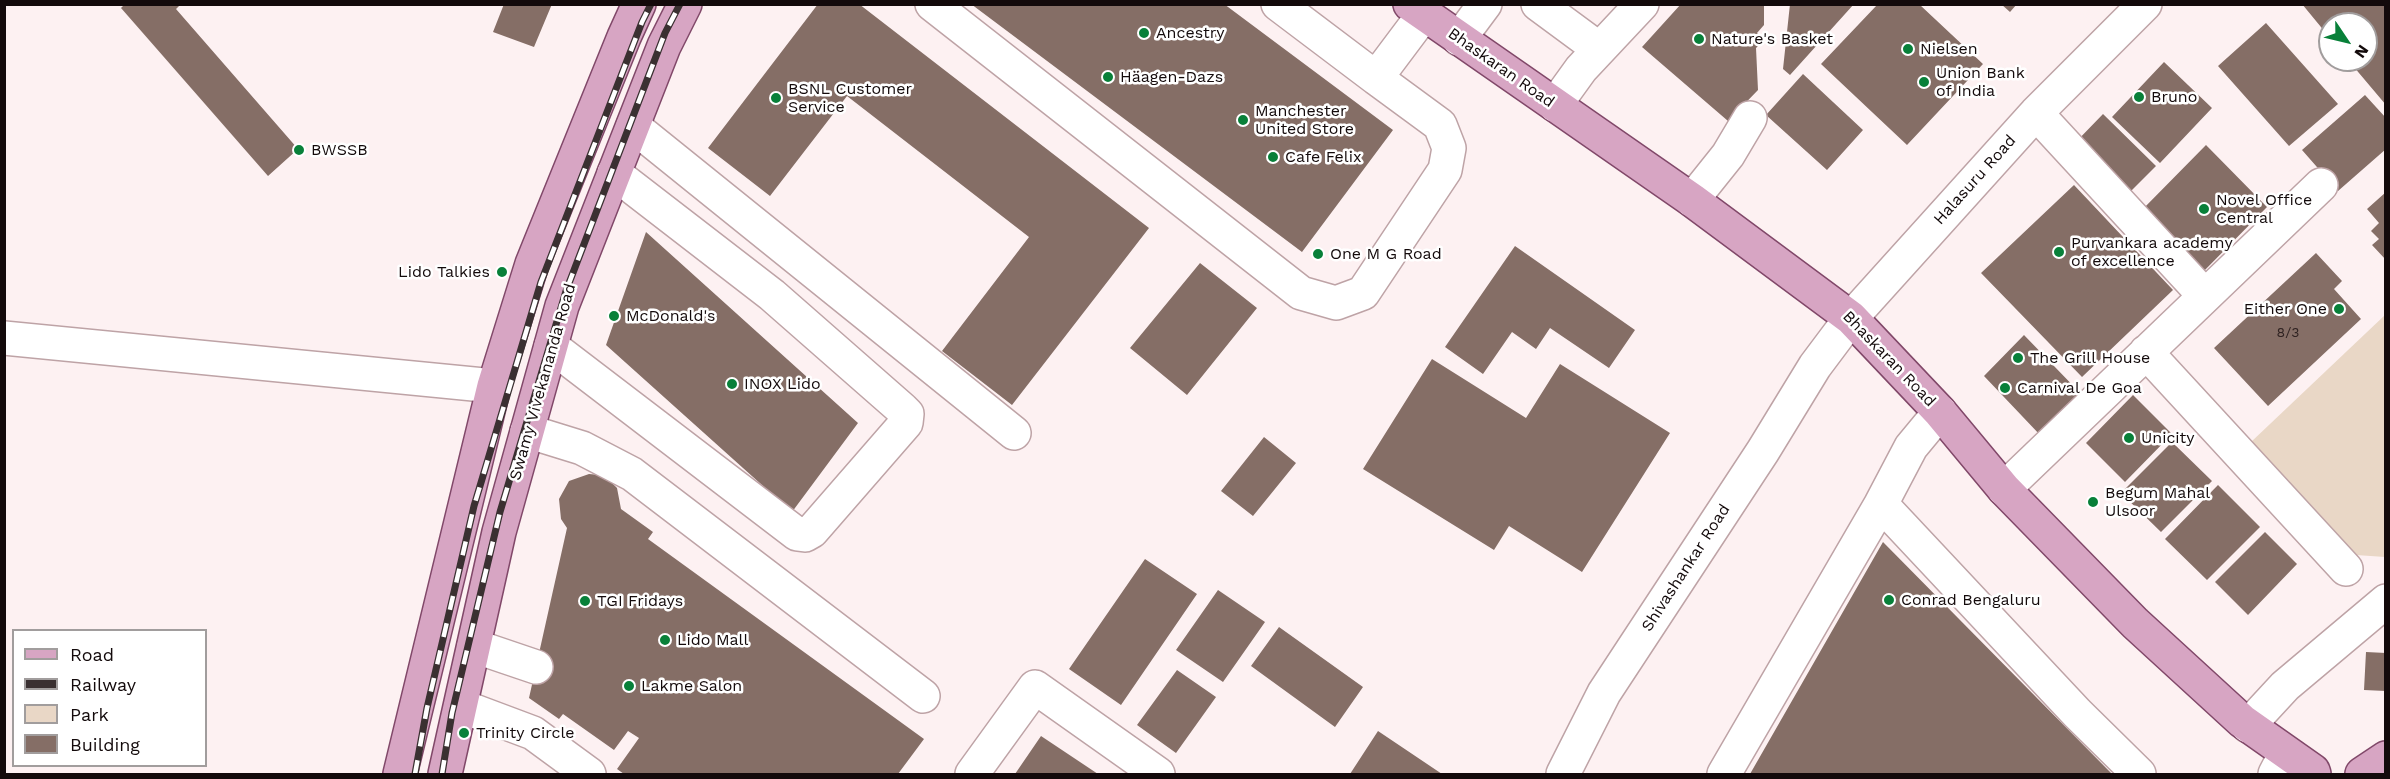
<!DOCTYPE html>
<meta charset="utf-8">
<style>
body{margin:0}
#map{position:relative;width:2390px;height:779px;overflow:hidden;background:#fdf1f2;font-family:"Work Sans",sans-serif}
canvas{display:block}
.frame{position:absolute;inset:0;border:6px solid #130a0b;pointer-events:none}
.legend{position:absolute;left:12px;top:629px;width:195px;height:138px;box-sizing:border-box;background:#fff;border:2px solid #a19d9d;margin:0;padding:8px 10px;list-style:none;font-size:18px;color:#130a0b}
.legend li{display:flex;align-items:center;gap:12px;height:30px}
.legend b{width:30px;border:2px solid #a19d9d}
.north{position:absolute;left:2318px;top:12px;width:60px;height:60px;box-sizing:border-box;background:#fff;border:2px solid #a19d9d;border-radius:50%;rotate:125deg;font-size:16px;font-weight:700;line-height:24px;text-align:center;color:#130a0b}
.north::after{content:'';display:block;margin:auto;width:21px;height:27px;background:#088039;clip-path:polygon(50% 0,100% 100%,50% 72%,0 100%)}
</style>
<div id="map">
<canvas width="2390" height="779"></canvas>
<div class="frame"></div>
<ul class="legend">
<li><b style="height:8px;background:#d7a5c3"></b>Road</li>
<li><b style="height:8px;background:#3a3031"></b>Railway</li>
<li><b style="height:16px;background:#e9d7c6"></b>Park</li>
<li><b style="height:16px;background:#856e66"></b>Building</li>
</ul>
<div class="north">N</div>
</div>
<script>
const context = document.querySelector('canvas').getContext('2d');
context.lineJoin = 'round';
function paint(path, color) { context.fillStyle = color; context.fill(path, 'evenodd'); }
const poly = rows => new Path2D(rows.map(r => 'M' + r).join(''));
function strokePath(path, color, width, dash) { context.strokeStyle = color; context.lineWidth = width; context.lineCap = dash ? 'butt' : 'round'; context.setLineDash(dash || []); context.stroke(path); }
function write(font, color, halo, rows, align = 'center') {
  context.font = font + ' "Work Sans",sans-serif'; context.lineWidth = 5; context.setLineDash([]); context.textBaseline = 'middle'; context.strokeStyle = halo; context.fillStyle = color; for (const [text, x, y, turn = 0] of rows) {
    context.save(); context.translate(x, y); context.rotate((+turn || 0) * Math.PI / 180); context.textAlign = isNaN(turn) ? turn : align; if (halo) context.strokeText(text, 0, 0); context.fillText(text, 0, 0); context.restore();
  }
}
paint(poly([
 [2385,315,2385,557,2356,555,2251,442]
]), '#e9d7c6');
paint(poly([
 [125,4,181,4,176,9,298,149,268,176,121,8],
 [504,4,552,4,534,47,493,32],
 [818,4,859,4,1149,228,1012,405,942,351,1029,237,847,96,770,196,708,148],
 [971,4,1224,4,1393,130,1302,252],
 [1681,4,1764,4,1764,25,1757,33,1765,39,1756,48,1758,90,1728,121,1642,47],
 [1790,4,1854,4,1790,75,1783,69],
 [2001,4,2017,4,2010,12],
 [2302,4,2386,4,2386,105,2348,60,2366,60,2366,24,2330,24,2330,38],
 [1877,5,1920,5,1983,64,1907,145,1821,64],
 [2266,23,2338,104,2289,146,2218,66],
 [2164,62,2212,108,2160,163,2112,117],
 [1803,74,1863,130,1827,170,1766,115],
 [2365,95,2386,118,2386,149,2338,191,2302,150],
 [2103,114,2156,166,2126,196,2073,145],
 [2206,145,2267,207,2201,274,2140,212],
 [2074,185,2173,290,2082,377,1981,273],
 [2386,192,2386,260,2372,245,2379,239,2371,231,2379,223,2367,209],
 [646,232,858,423,792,512,606,345],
 [1515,246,1635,330,1609,368,1550,328,1536,349,1512,332,1483,374,1445,347],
 [2316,253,2342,281,2334,289,2361,319,2268,406,2214,348],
 [1200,263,1257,308,1187,395,1130,348],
 [2024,335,2084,397,2041,436,1984,376],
 [1432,359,1526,418,1560,364,1670,433,1582,572,1509,526,1494,550,1363,469],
 [2133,395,2172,434,2125,482,2086,443],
 [1264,437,1296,463,1253,516,1221,491],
 [2172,442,2212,481,2161,532,2121,493],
 [589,474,600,475,609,480,617,488,621,509,653,532,648,539,924,739,898,774,624,774,617,769,639,738,628,731,614,750,563,714,559,719,529,698,567,528,561,519,559,499,569,481],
 [2218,485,2260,527,2207,580,2165,539],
 [2265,532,2297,564,2248,615,2215,582],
 [1883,542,2112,774,1750,774],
 [1145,559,1197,594,1121,705,1069,669],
 [1218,590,1265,622,1223,682,1176,650],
 [1279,627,1363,687,1335,727,1251,666],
 [2366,652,2386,653,2386,691,2364,690],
 [1177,670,1216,697,1176,753,1137,725],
 [1378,731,1442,774,1350,774],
 [1041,736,1098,774,1015,774]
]), '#856e66');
const minor = poly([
 [932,4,1301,293,1336,303,1363,293,1445,170,1449,148,1440,125,1376,78,1424,14],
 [1278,4,1376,78],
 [1538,4,1599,49],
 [1459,39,1485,4],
 [1555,105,1581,69,1642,4],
 [2036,113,2205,296],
 [633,126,1014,433],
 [1692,200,1728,155,1750,118],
 [4,338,494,386],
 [551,346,797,534,805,535,812,531,906,423,907,414,902,409,772,295,614,173],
 [2146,352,2346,569],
 [1940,412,1911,447,1881,504,2077,713,2139,774],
 [527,431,582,448,632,474,923,696],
 [2004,489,2321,185],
 [474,646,536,667],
 [461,706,533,733,589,774],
 [2248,726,2285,686,2386,601],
 [972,774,1035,687,1158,774],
 [1563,774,1604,693,1763,451,1815,366,1851,318,2036,113,2145,4],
 [1724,774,1881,504],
 [2275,774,2286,753]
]);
const major = poly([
 [1410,4,1692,200,1851,318,1940,412,2004,489,2135,623,2242,721,2313,771,2314,774],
 [400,774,494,386,532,264,624,37,639,4],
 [445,774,499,532,562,306,664,46,685,4],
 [2362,774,2386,758]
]);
strokePath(minor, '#bea3a6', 36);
strokePath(major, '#814869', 36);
strokePath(minor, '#fff', 33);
strokePath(major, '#d7a5c3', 33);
const rail = poly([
 [415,774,427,708,474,506,541,282,642,22,651,4],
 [442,774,452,713,500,512,566,291,665,33,680,4]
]);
strokePath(rail, '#3a3031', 7);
strokePath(rail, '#fff', 4.5, [14]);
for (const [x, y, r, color] of [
 [1144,33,6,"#088039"],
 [1699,39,6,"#088039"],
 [1908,49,6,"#088039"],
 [1108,77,6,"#088039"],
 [1924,82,6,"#088039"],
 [2139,97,6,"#088039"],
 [776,98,6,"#088039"],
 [1243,120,6,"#088039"],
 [299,150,6,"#088039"],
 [1273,157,6,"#088039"],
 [2204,209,6,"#088039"],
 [2059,252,6,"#088039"],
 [1318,254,6,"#088039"],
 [502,272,6,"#088039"],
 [2339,309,6,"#088039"],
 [614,316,6,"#088039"],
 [2018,358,6,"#088039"],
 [732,384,6,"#088039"],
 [2005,388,6,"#088039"],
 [2129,438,6,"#088039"],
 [2093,502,6,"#088039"],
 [1889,600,6,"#088039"],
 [585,601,6,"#088039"],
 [665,640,6,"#088039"],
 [629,686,6,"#088039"],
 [464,733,6,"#088039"]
]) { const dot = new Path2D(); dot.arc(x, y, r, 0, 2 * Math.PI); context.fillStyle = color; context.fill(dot); strokePath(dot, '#fff', 2); }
write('14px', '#302322', null, [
 ["8/3",2288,333]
]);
write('16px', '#130a0b', '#fff', [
 ["Ancestry",1156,33],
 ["Nature's Basket",1711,39],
 ["Nielsen",1920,49],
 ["Union Bank",1936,73],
 ["of India",1936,91],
 ["Häagen-Dazs",1120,77],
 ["BSNL Customer",788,89],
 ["Service",788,107],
 ["Bruno",2151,97],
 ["Manchester",1255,111],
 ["United Store",1255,129],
 ["BWSSB",311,150],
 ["Cafe Felix",1285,157],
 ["Novel Office",2216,200],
 ["Central",2216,218],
 ["Purvankara academy",2071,243],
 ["of excellence",2071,261],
 ["One M G Road",1330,254],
 ["Lido Talkies",490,272,"right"],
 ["Either One",2327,309,"right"],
 ["McDonald's",626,316],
 ["The Grill House",2030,358],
 ["INOX Lido",744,384],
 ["Carnival De Goa",2017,388],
 ["Unicity",2141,438],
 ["Begum Mahal",2105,493],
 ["Ulsoor",2105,511],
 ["Conrad Bengaluru",1901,600],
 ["TGI Fridays",597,601],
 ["Lido Mall",677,640],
 ["Lakme Salon",641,686],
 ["Trinity Circle",476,733]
], 'left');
write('16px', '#130a0b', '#fff', [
 ["Bhaskaran Road",1501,68,35],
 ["Halasuru Road",1975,180,-48],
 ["Bhaskaran Road",1889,359,46],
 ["Swamy Vivekananda Road",543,382,-74],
 ["Shivashankar Road",1686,568,-57]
]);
</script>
